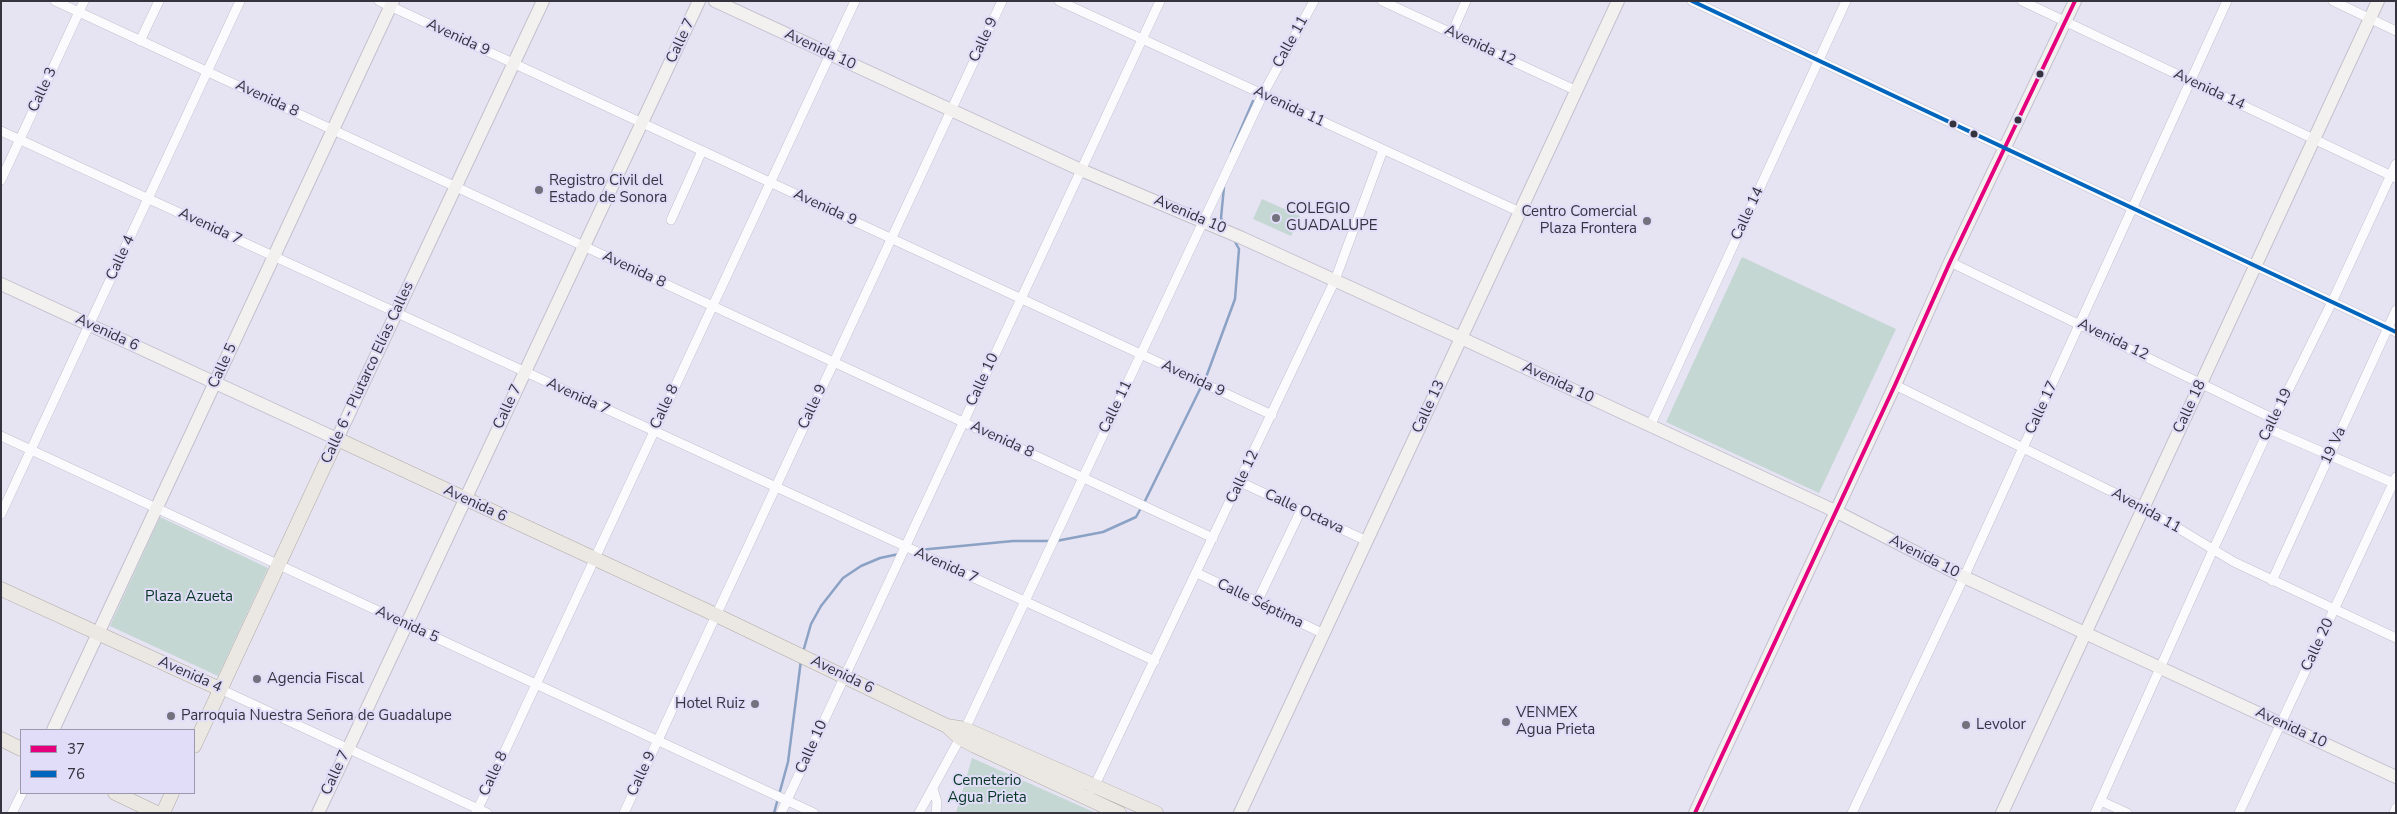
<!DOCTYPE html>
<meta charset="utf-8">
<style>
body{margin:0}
#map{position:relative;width:2397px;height:814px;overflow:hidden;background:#e6e3f3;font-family:"Nunito Sans",sans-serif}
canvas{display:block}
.frame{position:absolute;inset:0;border:2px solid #35333e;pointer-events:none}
.legend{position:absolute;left:20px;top:729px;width:175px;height:65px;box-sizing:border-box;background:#e1ddf9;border:1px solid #9c99ae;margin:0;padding:6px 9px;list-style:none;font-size:15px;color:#35333e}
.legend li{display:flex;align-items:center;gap:10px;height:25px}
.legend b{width:25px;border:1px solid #9c99ae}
</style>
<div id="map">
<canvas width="2397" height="814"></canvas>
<div class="frame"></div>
<ul class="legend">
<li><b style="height:6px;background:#e5007d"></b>37</li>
<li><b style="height:6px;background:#0065bd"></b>76</li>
</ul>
</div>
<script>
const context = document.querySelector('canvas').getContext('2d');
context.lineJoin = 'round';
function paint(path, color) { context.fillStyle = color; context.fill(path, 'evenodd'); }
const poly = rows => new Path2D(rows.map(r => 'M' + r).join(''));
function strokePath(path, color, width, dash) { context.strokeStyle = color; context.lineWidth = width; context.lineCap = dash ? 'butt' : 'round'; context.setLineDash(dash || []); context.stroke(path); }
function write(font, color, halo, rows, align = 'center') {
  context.font = font + ' "Nunito Sans",sans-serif'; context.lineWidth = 4; context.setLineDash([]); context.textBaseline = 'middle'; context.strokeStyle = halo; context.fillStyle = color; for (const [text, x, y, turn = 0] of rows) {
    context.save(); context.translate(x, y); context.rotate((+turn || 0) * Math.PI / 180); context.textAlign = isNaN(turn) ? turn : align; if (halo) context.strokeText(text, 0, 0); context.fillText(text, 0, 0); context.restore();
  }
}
paint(poly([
 [1262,199,1300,216,1291,236,1253,219],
 [1742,257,1896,329,1819,493,1666,422],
 [160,517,268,568,218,676,110,626],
 [972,758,1096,813,956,813]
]), '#c4d7d3');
strokePath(poly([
 [1231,152,1253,101],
 [1224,187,1221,218,1225,225],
 [1205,380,1235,299,1239,249,1234,240],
 [1144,503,1202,385],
 [1056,541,1103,532,1136,517,1141,508],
 [919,550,1013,541,1050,541],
 [803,652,811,624,821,606,843,578,861,566,880,558,899,554],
 [774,813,788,762,801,660]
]), '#8ba2c4', 2.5);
const street = poly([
 [55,1,1213,538],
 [379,1,1272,415],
 [1059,1,1520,212],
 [1382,1,1577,91],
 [1692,1,2396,332],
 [2022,1,2396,178],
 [2333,1,2396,31],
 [1452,33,1466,1],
 [140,41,159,1],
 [1,131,1155,661],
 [1,180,84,1],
 [671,220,702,151],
 [1950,262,2274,419],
 [1895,385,2143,507,2234,562,2396,638],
 [1650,426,1846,1],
 [2269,429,2396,484],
 [1,436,814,813],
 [1240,482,1367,541],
 [1,514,240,1],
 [1197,573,1324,634],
 [2272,581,2396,310],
 [1257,602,1301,510],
 [220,689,487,813],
 [933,789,937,802,936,813],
 [1093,789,1335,280,1383,150],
 [2101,801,2127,813],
 [12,813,22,793],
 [476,813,855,1],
 [624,813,1002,1],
 [781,813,1160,1],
 [919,813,965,729,1263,94,1314,1],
 [1852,813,1964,577,2227,1],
 [2095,813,2213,550,2269,429,2332,302,2396,164],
 [2239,813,2396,477],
 [2394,813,2396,808]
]);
const secondary = poly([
 [715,1,1081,170,1242,238,1461,338,1835,511,1964,577,2396,777],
 [1,284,337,439,543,1],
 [53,730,393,1],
 [318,813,699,1],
 [1240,813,1618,1],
 [1695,813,1895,385,1950,262,2075,1],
 [2002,813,2378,1]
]);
const primary = poly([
 [1,589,220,689],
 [947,726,960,738,975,746,1119,813],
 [1,739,21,749],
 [194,746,337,439,716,615,947,726,965,729,1156,813],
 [115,793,157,813],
 [163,813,172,793]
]);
strokePath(street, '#c3c0cd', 10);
strokePath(secondary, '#c3c0cd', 14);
strokePath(primary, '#b1aba5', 15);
strokePath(street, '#fbfbfd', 9);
strokePath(secondary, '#f3f1f0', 12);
strokePath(primary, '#ebe7e2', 14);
strokePath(poly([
 [1695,813,1895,385,1950,262,2075,1]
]), '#e5007d', 4);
strokePath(poly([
 [1692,1,2396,332]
]), '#0065bd', 4);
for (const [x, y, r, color] of [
 [2040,74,4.5,"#35333e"],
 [2018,120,4.5,"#35333e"],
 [1953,124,4.5,"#35333e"],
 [1974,134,4.5,"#35333e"],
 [539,190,5,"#73717d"],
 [1276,218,5,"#73717d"],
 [1647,221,5,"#73717d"],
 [257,679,5,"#73717d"],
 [755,704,5,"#73717d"],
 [171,716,5,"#73717d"],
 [1506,722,5,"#73717d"],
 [1966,725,5,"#73717d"]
]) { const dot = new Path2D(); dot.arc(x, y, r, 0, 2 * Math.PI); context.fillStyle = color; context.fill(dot); strokePath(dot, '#e1ddf9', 2); }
write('15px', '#35333e', '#e1ddf9', [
 ["Avenida 9",458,38,25],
 ["Calle 9",984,40,-65],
 ["Calle 7",681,41,-65],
 ["Calle 11",1291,42,-61],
 ["Avenida 12",1480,46,25],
 ["Avenida 10",820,50,25],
 ["Calle 3",43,90,-65],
 ["Avenida 14",2209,90,25],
 ["Avenida 8",267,99,25],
 ["Avenida 11",1289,107,25],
 ["Avenida 9",825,208,25],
 ["Calle 14",1748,214,-65],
 ["Avenida 10",1190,215,23],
 ["Avenida 7",210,227,25],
 ["Calle 4",121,258,-65],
 ["Avenida 8",634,270,25],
 ["Avenida 6",107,333,25],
 ["Avenida 12",2113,340,26],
 ["Calle 5",223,366,-65],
 ["Calle 6 - Plutarco Elías Calles",368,373,-65],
 ["Avenida 9",1193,379,25],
 ["Calle 10",983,380,-65],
 ["Avenida 10",1558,383,25],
 ["Avenida 7",578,397,25],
 ["Calle 7",508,407,-65],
 ["Calle 8",665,407,-65],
 ["Calle 9",813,407,-65],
 ["Calle 11",1116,407,-64],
 ["Calle 13",1429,407,-65],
 ["Calle 18",2190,407,-65],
 ["Calle 17",2042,408,-65],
 ["Calle 19",2276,415,-64],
 ["Avenida 8",1002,440,25],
 ["19 Va",2334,446,-65],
 ["Calle 12",1243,477,-65],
 ["Avenida 6",475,504,25],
 ["Avenida 11",2146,511,29],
 ["Calle Octava",1304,512,25],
 ["Avenida 10",1924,557,27],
 ["Avenida 7",946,566,24],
 ["Calle Séptima",1260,604,26],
 ["Avenida 5",407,625,25],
 ["Calle 20",2318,645,-65],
 ["Avenida 4",190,675,24],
 ["Avenida 6",842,675,26],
 ["Avenida 10",2291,728,25],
 ["Calle 10",812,747,-66],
 ["Calle 7",336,773,-65],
 ["Calle 8",494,774,-65],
 ["Calle 9",642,774,-65]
]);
write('15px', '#35333e', '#e1ddf9', [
 ["Registro Civil del",549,181],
 ["Estado de Sonora",549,198],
 ["COLEGIO",1286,209],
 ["GUADALUPE",1286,226],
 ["Centro Comercial",1637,212,"right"],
 ["Plaza Frontera",1637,229,"right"],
 ["Agencia Fiscal",267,679],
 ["Hotel Ruiz",745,704,"right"],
 ["VENMEX",1516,713],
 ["Agua Prieta",1516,730],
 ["Parroquia Nuestra Señora de Guadalupe",181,716],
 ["Levolor",1976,725]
], 'left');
write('15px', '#053723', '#e1ddf9', [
 ["Plaza Azueta",189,597],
 ["Cemeterio",987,781],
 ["Agua Prieta",987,798]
]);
</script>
